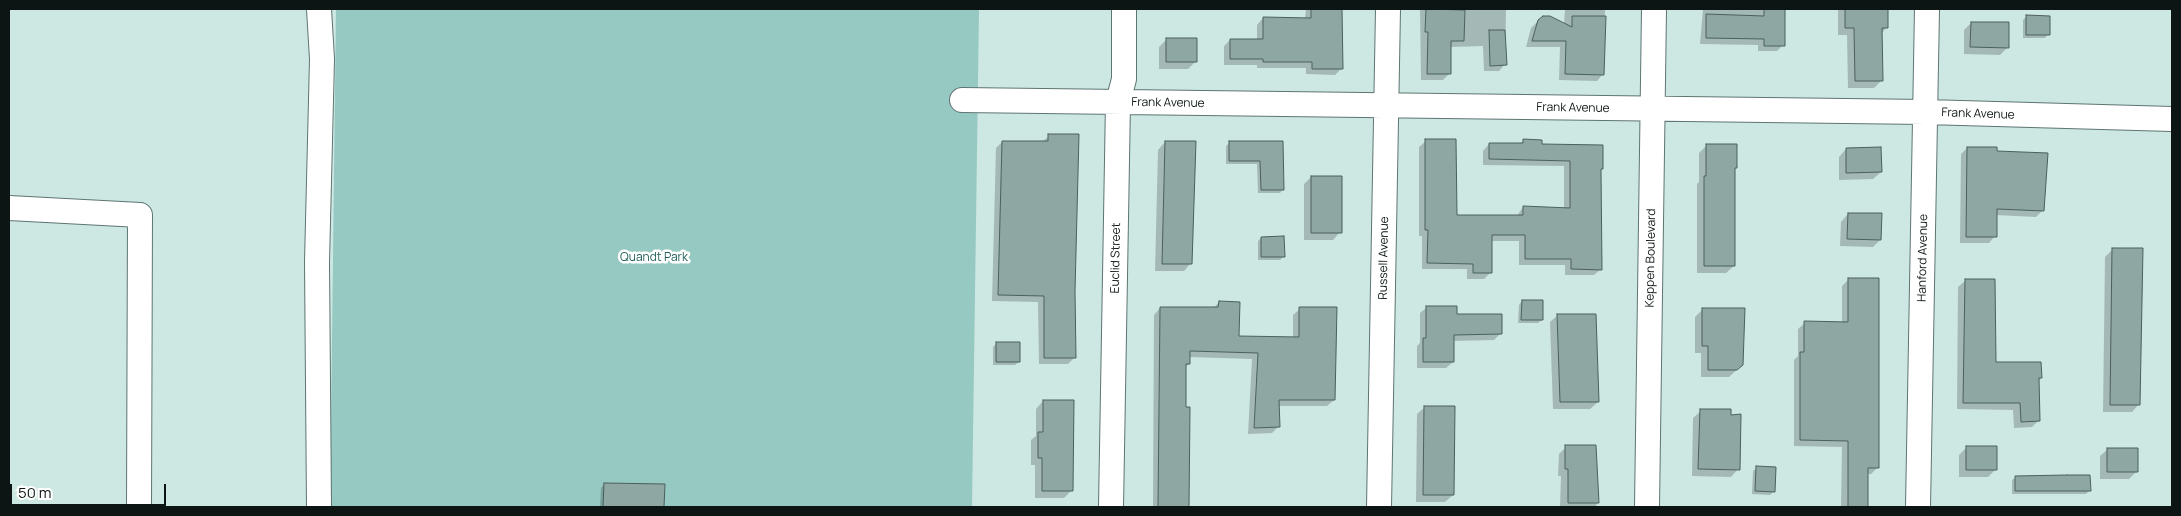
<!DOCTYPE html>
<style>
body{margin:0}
#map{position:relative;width:2181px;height:516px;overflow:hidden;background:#cde7e3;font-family:Manrope,sans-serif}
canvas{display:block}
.frame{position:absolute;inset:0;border:10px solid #0c1514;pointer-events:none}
.scale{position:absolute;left:10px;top:484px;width:156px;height:22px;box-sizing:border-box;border:2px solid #0c1514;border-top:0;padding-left:6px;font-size:15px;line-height:18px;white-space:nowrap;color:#0c1514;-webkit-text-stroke:4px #fff;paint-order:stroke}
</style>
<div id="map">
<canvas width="2181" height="516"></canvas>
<div class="frame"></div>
<div class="scale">50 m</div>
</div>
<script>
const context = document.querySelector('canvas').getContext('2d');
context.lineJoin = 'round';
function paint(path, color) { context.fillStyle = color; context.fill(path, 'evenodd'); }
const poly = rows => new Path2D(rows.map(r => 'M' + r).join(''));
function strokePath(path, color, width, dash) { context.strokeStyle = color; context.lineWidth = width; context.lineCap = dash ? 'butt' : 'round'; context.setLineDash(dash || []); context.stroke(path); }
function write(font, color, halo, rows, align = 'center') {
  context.font = font + ' Manrope,sans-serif'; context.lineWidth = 5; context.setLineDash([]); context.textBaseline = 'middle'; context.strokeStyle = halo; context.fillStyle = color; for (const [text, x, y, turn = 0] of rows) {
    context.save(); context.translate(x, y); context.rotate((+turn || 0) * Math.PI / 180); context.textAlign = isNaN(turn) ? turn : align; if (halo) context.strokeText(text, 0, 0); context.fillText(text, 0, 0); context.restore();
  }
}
paint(poly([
 [336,9,979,9,972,507,330,507]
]), '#96c9c2');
paint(poly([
 [1306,9,1342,9,1342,68,1335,75,1306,74,1306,68,1257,68,1257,65,1224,65,1224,46,1230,40,1257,40,1257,25,1263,18,1305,19],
 [1420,9,1506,9,1505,64,1499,71,1484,71,1483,46,1450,47,1449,74,1443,80,1421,80],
 [1565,9,1605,9,1603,74,1597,81,1559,80,1560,47,1526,47,1531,28,1538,21,1564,25],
 [1703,9,1784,9,1783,45,1777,51,1758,51,1758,45,1700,44],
 [1838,9,1887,9,1887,27,1881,34,1882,80,1874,88,1848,88,1847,35,1838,35],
 [2027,16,2048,34,2045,38,2023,38,2023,20],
 [1971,23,2008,47,2000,55,1964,54,1964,30],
 [1167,39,1196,61,1188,69,1159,69,1159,47],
 [1049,136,1074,291,1075,357,1068,364,1039,364,1038,302,992,301,996,148,1002,142,1042,142],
 [1426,141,1456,217,1517,216,1523,207,1564,209,1564,166,1483,165,1483,151,1489,144,1520,144,1523,141,1602,169,1600,170,1601,269,1594,275,1565,275,1565,265,1519,265,1519,241,1490,241,1491,272,1484,279,1467,279,1467,269,1422,269,1422,236,1419,236,1419,147],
 [1165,142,1191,263,1184,271,1155,271,1158,150],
 [1282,142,1283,189,1280,193,1258,193,1257,164,1226,164,1226,146,1229,143],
 [1706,146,1735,168,1733,170,1734,266,1726,273,1697,273,1697,184,1699,182,1699,153],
 [1967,148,1996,153,2043,210,2036,217,1995,215,1995,236,1989,243,1960,243,1961,154],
 [1846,149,1881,172,1873,179,1839,180,1839,157],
 [1311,177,1340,232,1333,240,1304,240,1304,184],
 [1848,214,1880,240,1873,247,1840,246,1841,222],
 [1261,238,1283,257,1280,260,1258,260,1258,241],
 [2112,250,2139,404,2132,412,2103,412,2105,257],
 [1848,280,1877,468,1871,474,1867,474,1866,507,1841,507,1842,447,1794,446,1794,360,1798,356,1798,329,1805,323,1842,323,1842,286],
 [1965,281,1994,364,2041,378,2038,381,2039,420,2032,427,2014,428,2013,410,1957,409,1958,287],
 [1522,301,1542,320,1538,323,1518,323,1519,305],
 [1219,302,1238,337,1293,338,1293,315,1300,309,1334,400,1327,406,1278,406,1278,427,1272,433,1248,434,1252,359,1188,357,1189,364,1184,368,1184,408,1189,408,1188,507,1153,507,1154,315,1160,308,1213,309],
 [1427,307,1456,316,1500,334,1494,340,1452,341,1453,362,1446,368,1417,368,1417,346,1420,343,1420,313],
 [1702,310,1742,365,1729,377,1701,377,1701,353,1695,353,1695,317],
 [1558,315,1598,402,1590,409,1553,409,1550,322],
 [997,343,1019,362,1015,365,993,365,993,347],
 [1043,401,1072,490,1064,498,1035,498,1035,465,1031,465,1031,440,1036,436,1036,409],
 [1425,407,1453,495,1445,502,1416,502,1417,414],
 [1701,411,1738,469,1731,477,1692,476,1693,418],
 [1566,447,1598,502,1595,507,1560,507,1561,476,1558,476,1559,454],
 [1967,447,1996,469,1988,477,1959,477,1959,455],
 [2108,449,2137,471,2129,479,2100,479,2100,456],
 [1757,468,1774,491,1770,495,1752,494,1753,471],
 [2016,477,2090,490,2086,494,2012,494,2012,480],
 [604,484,664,486,663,507,600,507,601,488]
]), '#0003');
const building = poly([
 [1311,9,1342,9,1343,69,1312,69,1312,62,1263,62,1263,59,1230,59,1230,39,1263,39,1263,17,1311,18,1311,9],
 [1426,9,1465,10,1464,41,1451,41,1451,74,1427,74,1428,32,1425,32,1426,9],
 [1764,9,1785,9,1785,46,1764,46,1764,39,1706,38,1706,14,1764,16,1764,9],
 [1845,9,1888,9,1888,28,1882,28,1883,81,1855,81,1854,28,1845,28,1845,9],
 [2026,15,2050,16,2050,35,2026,35,2026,15],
 [1543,16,1550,16,1572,27,1572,16,1606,16,1604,75,1565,74,1566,41,1532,41,1538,20,1543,16],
 [1971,22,2009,22,2009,48,1970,47,1971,22],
 [1489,30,1505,30,1507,65,1490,66,1489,30],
 [1166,38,1197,38,1197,62,1166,62,1166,38],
 [1048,134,1079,134,1075,291,1076,358,1044,358,1044,296,998,295,1002,141,1048,141,1048,134],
 [1425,139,1456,139,1457,215,1523,215,1523,206,1570,208,1570,161,1489,159,1489,143,1523,143,1523,139,1542,140,1542,144,1603,145,1603,169,1601,169,1602,270,1571,269,1571,259,1525,259,1525,235,1492,235,1492,273,1473,273,1473,264,1427,263,1428,230,1425,230,1425,139],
 [1165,141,1196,141,1192,264,1162,264,1165,141],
 [1229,141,1283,141,1284,190,1261,190,1260,161,1229,161,1229,141],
 [1706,144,1737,144,1737,168,1735,168,1735,266,1704,266,1704,176,1706,176,1706,144],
 [1881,147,1882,172,1846,173,1846,148,1881,147],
 [1967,147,1997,147,1997,151,2048,153,2044,211,1997,209,1997,237,1966,237,1967,147],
 [1311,176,1342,176,1342,233,1311,233,1311,176],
 [1848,213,1882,213,1881,240,1847,239,1848,213],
 [1284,236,1285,257,1261,257,1261,237,1284,236],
 [2112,248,2143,248,2140,405,2110,405,2112,248],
 [1848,278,1879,278,1879,468,1868,468,1868,507,1848,507,1848,441,1800,440,1800,352,1804,352,1804,321,1848,322,1848,278],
 [1965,279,1995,279,1996,362,2041,362,2042,378,2039,378,2040,421,2021,422,2020,403,1963,403,1965,279],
 [1522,300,1543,300,1543,320,1521,320,1522,300],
 [1219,301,1240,302,1239,336,1299,337,1299,307,1337,307,1335,400,1279,400,1280,427,1254,428,1258,353,1190,351,1190,364,1186,364,1186,407,1190,407,1189,507,1158,507,1160,307,1218,307,1219,301],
 [1426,306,1457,306,1457,314,1502,314,1502,334,1454,335,1454,362,1423,362,1423,338,1426,338,1426,306],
 [1702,308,1745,308,1743,365,1737,370,1708,370,1708,346,1702,346,1702,308],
 [1557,314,1596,314,1599,402,1560,402,1557,314],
 [996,342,1020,342,1020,362,996,362,996,342],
 [1043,400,1074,400,1073,491,1042,491,1042,458,1038,458,1038,432,1043,432,1043,400],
 [1424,406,1455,406,1454,495,1423,495,1424,406],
 [1700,409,1731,409,1731,415,1741,414,1740,470,1698,469,1700,409],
 [1565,445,1596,445,1599,503,1568,503,1568,469,1565,469,1565,445],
 [1966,446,1997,446,1997,470,1966,470,1966,446],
 [2107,448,2138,448,2138,472,2107,472,2107,448],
 [1756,466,1776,467,1775,492,1755,491,1756,466],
 [2067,475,2090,475,2091,491,2015,491,2015,476,2067,475],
 [604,483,665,484,664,507,603,507,604,483]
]);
paint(building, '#8ea7a3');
strokePath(building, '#4a605d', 1);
const minor = poly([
 [962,100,1926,112,2172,119],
 [9,208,140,215,139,507],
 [319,507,317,262,322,59,319,9],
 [1111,507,1118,102,1124,79,1124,9],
 [1379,507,1388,9],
 [1647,507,1654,9],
 [1918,507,1927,9]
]);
strokePath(minor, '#5e7572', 26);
strokePath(minor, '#fff', 24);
write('12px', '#0c1514', '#fff', [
 ["Frank Avenue",1168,103,1],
 ["Frank Avenue",1573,108,1],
 ["Frank Avenue",1978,114,2],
 ["Euclid Street",1116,258,-89],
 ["Russell Avenue",1384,258,-89],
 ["Keppen Boulevard",1651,258,-89],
 ["Hanford Avenue",1923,258,-89]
]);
write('12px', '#25625c', '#fff', [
 ["Quandt Park",654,258]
]);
</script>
